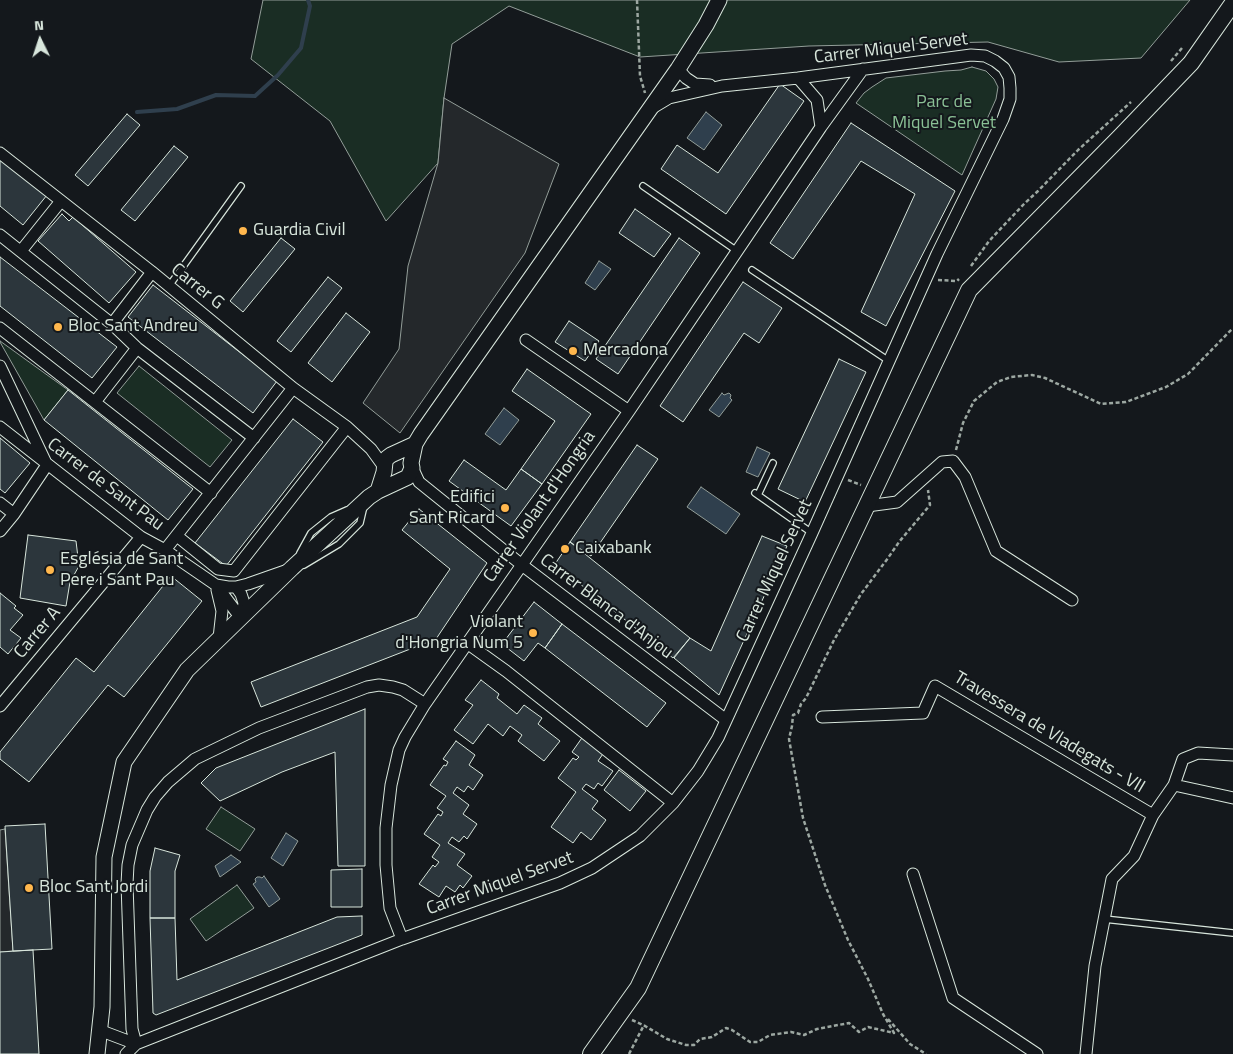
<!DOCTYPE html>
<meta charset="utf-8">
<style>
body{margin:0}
#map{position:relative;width:1233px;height:1054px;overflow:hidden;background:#14181c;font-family:"Titillium Web",sans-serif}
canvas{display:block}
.north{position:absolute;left:15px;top:15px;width:50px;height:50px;-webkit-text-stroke:4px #14181c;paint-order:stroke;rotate:356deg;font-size:14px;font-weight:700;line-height:20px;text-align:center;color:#d8e6dc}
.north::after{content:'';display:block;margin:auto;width:18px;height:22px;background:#d8e6dc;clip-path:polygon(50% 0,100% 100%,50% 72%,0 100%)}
</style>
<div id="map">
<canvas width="1233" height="1054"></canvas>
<div class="north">N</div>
</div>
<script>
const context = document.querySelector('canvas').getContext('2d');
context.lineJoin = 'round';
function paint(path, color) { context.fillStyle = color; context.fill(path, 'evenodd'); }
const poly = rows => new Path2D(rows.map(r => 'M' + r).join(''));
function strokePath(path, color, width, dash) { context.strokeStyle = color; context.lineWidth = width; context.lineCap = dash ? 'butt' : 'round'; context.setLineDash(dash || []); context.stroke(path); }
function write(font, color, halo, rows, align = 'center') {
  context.font = font + ' "Titillium Web",sans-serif'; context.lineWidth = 4; context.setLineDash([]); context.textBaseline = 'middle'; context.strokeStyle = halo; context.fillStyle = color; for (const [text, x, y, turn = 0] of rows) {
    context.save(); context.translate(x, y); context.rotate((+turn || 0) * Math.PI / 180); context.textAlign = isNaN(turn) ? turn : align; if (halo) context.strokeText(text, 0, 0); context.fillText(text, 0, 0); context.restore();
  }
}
const green = poly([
 [263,0,1190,0,1141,58,1059,62,988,42,809,46,640,57,509,6,452,44,444,98,438,163,386,221,330,121,251,59,263,0],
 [972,67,986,71,994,79,998,87,996,99,962,175,856,103,864,93,872,87,886,78,945,71,961,70,972,67],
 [0,341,68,390,44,420,0,342,0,341],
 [139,366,232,440,210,467,117,393,139,366],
 [221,807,255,829,240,851,206,829,221,807],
 [237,885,254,908,206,941,190,919,237,885]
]);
paint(green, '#1a2d24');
strokePath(green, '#939e99', 1);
const parking = poly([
 [444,98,559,164,525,253,400,433,363,403,399,349,408,266,438,163,444,98],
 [5,829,13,951,0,952,0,830,5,829]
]);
paint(parking, '#24282b');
strokePath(parking, '#939e99', 1);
const water = poly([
 [706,112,722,125,704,150,687,138,706,112],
 [599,261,611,269,595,290,585,283,599,261],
 [722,393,724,395,729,393,731,395,730,398,732,400,719,417,709,410,722,393],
 [504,408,519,420,500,445,485,434,504,408],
 [757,447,770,453,758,477,746,472,757,447],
 [701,487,740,514,726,534,687,507,701,487],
 [286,833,298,841,283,866,271,858,286,833],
 [231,855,241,862,220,877,215,866,231,855],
 [264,876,280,899,269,907,253,884,256,882,255,879,257,877,260,877,262,878,264,876]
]);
paint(water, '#2f3f4d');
strokePath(water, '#939e99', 1);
strokePath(poly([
 [137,112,177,109,216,95,255,96,278,75,301,48,310,6,308,0]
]), '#2f3f4d', 4);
const building = poly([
 [780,84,804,101,726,214,661,169,677,145,718,173,780,84],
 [127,114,140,125,88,186,75,175,127,114],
 [851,123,955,191,886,326,861,312,915,194,861,161,793,259,770,243,851,123],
 [174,146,188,157,135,221,121,210,174,146],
 [0,158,47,195,23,225,0,206,0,158],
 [635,209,671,234,654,257,619,233,635,209],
 [62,214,69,221,73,217,136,272,109,303,38,241,62,214],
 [281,238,295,249,243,312,230,301,281,238],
 [679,238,700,253,618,374,596,359,679,238],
 [0,257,117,347,92,378,0,306,0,257],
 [328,277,342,288,291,352,277,341,328,277],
 [743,282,782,308,759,343,744,333,683,422,660,406,743,282],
 [153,285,277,381,253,413,128,317,153,285],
 [346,313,370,332,332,382,308,363,346,313],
 [569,321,599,341,585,361,555,342,569,321],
 [839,359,866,372,805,502,778,489,839,359],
 [527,369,591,414,542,484,521,469,555,421,512,391,527,369],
 [68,390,193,489,168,520,44,420,68,390],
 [293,419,323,442,226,566,195,543,293,419],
 [0,438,30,463,5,493,0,489,0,438],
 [637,445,658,459,591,556,570,542,637,445],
 [464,460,506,490,521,469,542,484,511,526,449,481,464,460],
 [419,509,487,563,436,639,261,707,251,682,417,617,450,569,402,530,419,509],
 [28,535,76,541,79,566,70,582,66,606,20,598,28,535],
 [762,536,787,546,719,695,674,658,690,638,711,651,762,536],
 [570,542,690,638,673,658,555,564,570,542],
 [171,576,202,601,124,697,108,685,29,782,0,759,0,752,76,658,94,672,171,576],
 [0,593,16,606,14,608,23,615,10,630,21,638,8,654,0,647,0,593],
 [534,602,562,624,545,648,538,643,524,661,502,644,534,602],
 [562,624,666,703,647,727,545,648,562,624],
 [481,680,499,694,497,698,517,714,524,705,542,718,538,724,560,741,544,761,518,741,522,735,510,726,503,736,488,724,473,744,454,730,473,705,465,700,481,680],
 [365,709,365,866,338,866,335,752,282,772,220,801,201,783,216,768,365,709],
 [584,735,605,751,598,761,613,771,602,786,598,783,594,789,586,784,582,789,598,801,592,809,606,820,591,840,581,832,573,843,551,827,576,792,558,778,573,758,576,760,579,757,572,752,584,735],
 [456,741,475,755,469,765,483,775,473,790,468,786,464,792,457,787,453,793,469,805,463,814,477,824,467,839,464,836,459,842,452,837,448,843,465,854,457,865,472,876,463,888,460,885,455,892,446,886,439,897,419,884,433,865,435,867,439,862,432,857,440,845,424,834,438,814,441,816,443,812,437,808,446,796,430,785,444,765,446,766,448,762,443,759,456,741],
 [619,770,646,791,630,811,604,790,619,770],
 [45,824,52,949,13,951,5,826,45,824],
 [155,848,180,855,175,871,175,918,150,918,150,871,155,848],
 [362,869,362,907,331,907,331,870,362,869],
 [362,916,362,935,156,1015,153,1013,150,918,175,918,177,980,337,917,362,916],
 [33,950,39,1054,0,1054,0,952,33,950]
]);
paint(building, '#2c363c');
strokePath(building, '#d8e6dc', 1);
const service = poly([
 [643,186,737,251],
 [752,270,889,361],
 [169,286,241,186],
 [755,493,812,533],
 [758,495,773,463],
 [300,553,311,533,331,517,347,510],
 [304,565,339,544,360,523,364,506],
 [1104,919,1233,933]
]);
const minor = poly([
 [678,69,686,78,695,84,710,85],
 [798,78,817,100,821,127],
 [0,153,152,272,293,388,347,427,371,449,384,467],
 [0,235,112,324,137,348,254,438],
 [21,251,61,201],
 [112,324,152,272],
 [0,328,211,493],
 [526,340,629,411],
 [0,366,47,465,14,514,0,503],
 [95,402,137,348],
 [0,427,141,537,165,550,216,585,237,613,242,617],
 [412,467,419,482,522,565,726,720],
 [867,506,897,502,942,462,953,461,965,477,996,551,1072,600],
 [0,531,14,514],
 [177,536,218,569,234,571,347,427],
 [165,550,293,388],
 [216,585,228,587,236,587,248,584,288,570],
 [236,587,241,594,244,603,242,617],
 [217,590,222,611,219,638],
 [467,643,506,671,673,803],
 [0,706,141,537],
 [822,717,923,713,935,686,1153,815],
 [1174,785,1233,798],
 [913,874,953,998,1037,1054],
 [402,939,390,908,386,865,386,828,391,785,399,750,405,737,425,704,629,411,821,127,863,69],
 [99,1030,136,1044],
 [136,1044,132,1029,127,884,128,865,132,845,147,810,155,797,168,782,195,759,259,728,367,687,379,685,393,687,403,690,425,704],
 [126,1054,136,1044,402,939,560,883,592,868,640,836,673,803,698,771,718,738,812,533,937,254,1003,119,1010,99,1010,88,1009,77,1004,68,995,61,985,56,971,55,798,78,722,86,669,98,654,107],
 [1086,1054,1095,966,1112,879,1134,856,1153,815,1174,785,1183,759,1198,753,1233,755]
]);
const tertiary = poly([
 [378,491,384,472,385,462,387,458,391,455,415,444],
 [97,1054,102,1007,104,857,124,762,187,670,292,568,369,497,378,491,408,477,412,468,411,463,415,444,421,434,678,69,706,25,719,0]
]);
const secondary = poly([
 [591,1054,638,988,969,290,1120,137,1191,63,1233,3]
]);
strokePath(service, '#d8e6dc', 8);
strokePath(minor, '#d8e6dc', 13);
strokePath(tertiary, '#d8e6dc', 17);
strokePath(secondary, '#d8e6dc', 18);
strokePath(poly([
 [637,0,640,76,645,93],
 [1171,61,1182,48],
 [971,266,989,241,1024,204,1038,191,1078,150,1131,102],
 [938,280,957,281,959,279],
 [956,450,963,423,974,401,997,382,1011,377,1032,375,1045,378,1101,404,1126,402,1166,387,1188,374,1233,328],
 [848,480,861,485],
 [888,1019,910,1044,926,1054],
 [632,1020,645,1026,667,1039,686,1045,694,1045,700,1039,712,1037,726,1028,732,1030,750,1042,758,1042,770,1035,791,1032,804,1035,817,1029,849,1023,859,1032,868,1027,894,1033,883,1014,868,979,848,940,825,885,803,818,789,739,792,726,793,715,798,713,801,704,806,698,834,640,861,594,888,558,899,542,930,505,928,490],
 [629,1054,644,1025]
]), '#9da8a2', 2.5, [4, 2.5]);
strokePath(service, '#14181c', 5.5);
strokePath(minor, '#14181c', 11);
strokePath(tertiary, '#14181c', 15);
strokePath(secondary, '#14181c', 16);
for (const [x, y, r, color] of [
 [243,231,5,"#ffb74d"],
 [58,327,5,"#ffb74d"],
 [573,351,5,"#ffb74d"],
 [505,508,5,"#ffb74d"],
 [565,549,5,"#ffb74d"],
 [50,570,5,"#ffb74d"],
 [533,633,5,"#ffb74d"],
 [29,888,5,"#ffb74d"]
]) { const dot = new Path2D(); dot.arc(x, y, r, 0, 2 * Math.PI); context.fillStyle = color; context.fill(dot); strokePath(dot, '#14181c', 2); }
write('18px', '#d8e6dc', '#14181c', [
 ["Carrer Miquel Servet",891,49,-7],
 ["Carrer G",197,287,39],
 ["Carrer de Sant Pau",105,485,37],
 ["Carrer Violant d'Hongria",540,507,-55],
 ["Carrer Miquel Servet",775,571,-65],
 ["Carrer Blanca d'Anjou",606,607,37],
 ["Carrer A",38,633,-50],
 ["Travessera de Vladegats - VII",1049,733,31],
 ["Carrer Miquel Servet",500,884,-20]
]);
write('18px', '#8ac095', '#14181c', [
 ["Parc de",944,103],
 ["Miquel Servet",944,124]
]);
write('18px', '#d8e6dc', '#14181c', [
 ["Guardia Civil",253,231],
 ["Bloc Sant Andreu",68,327],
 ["Mercadona",583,351],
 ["Edifici",495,498,"right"],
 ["Sant Ricard",495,519,"right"],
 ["Caixabank",575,549],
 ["Església de Sant",60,560],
 ["Pere i Sant Pau",60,581],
 ["Violant",523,623,"right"],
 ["d'Hongria Num 5",523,644,"right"],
 ["Bloc Sant Jordi",39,888]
], 'left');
</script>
